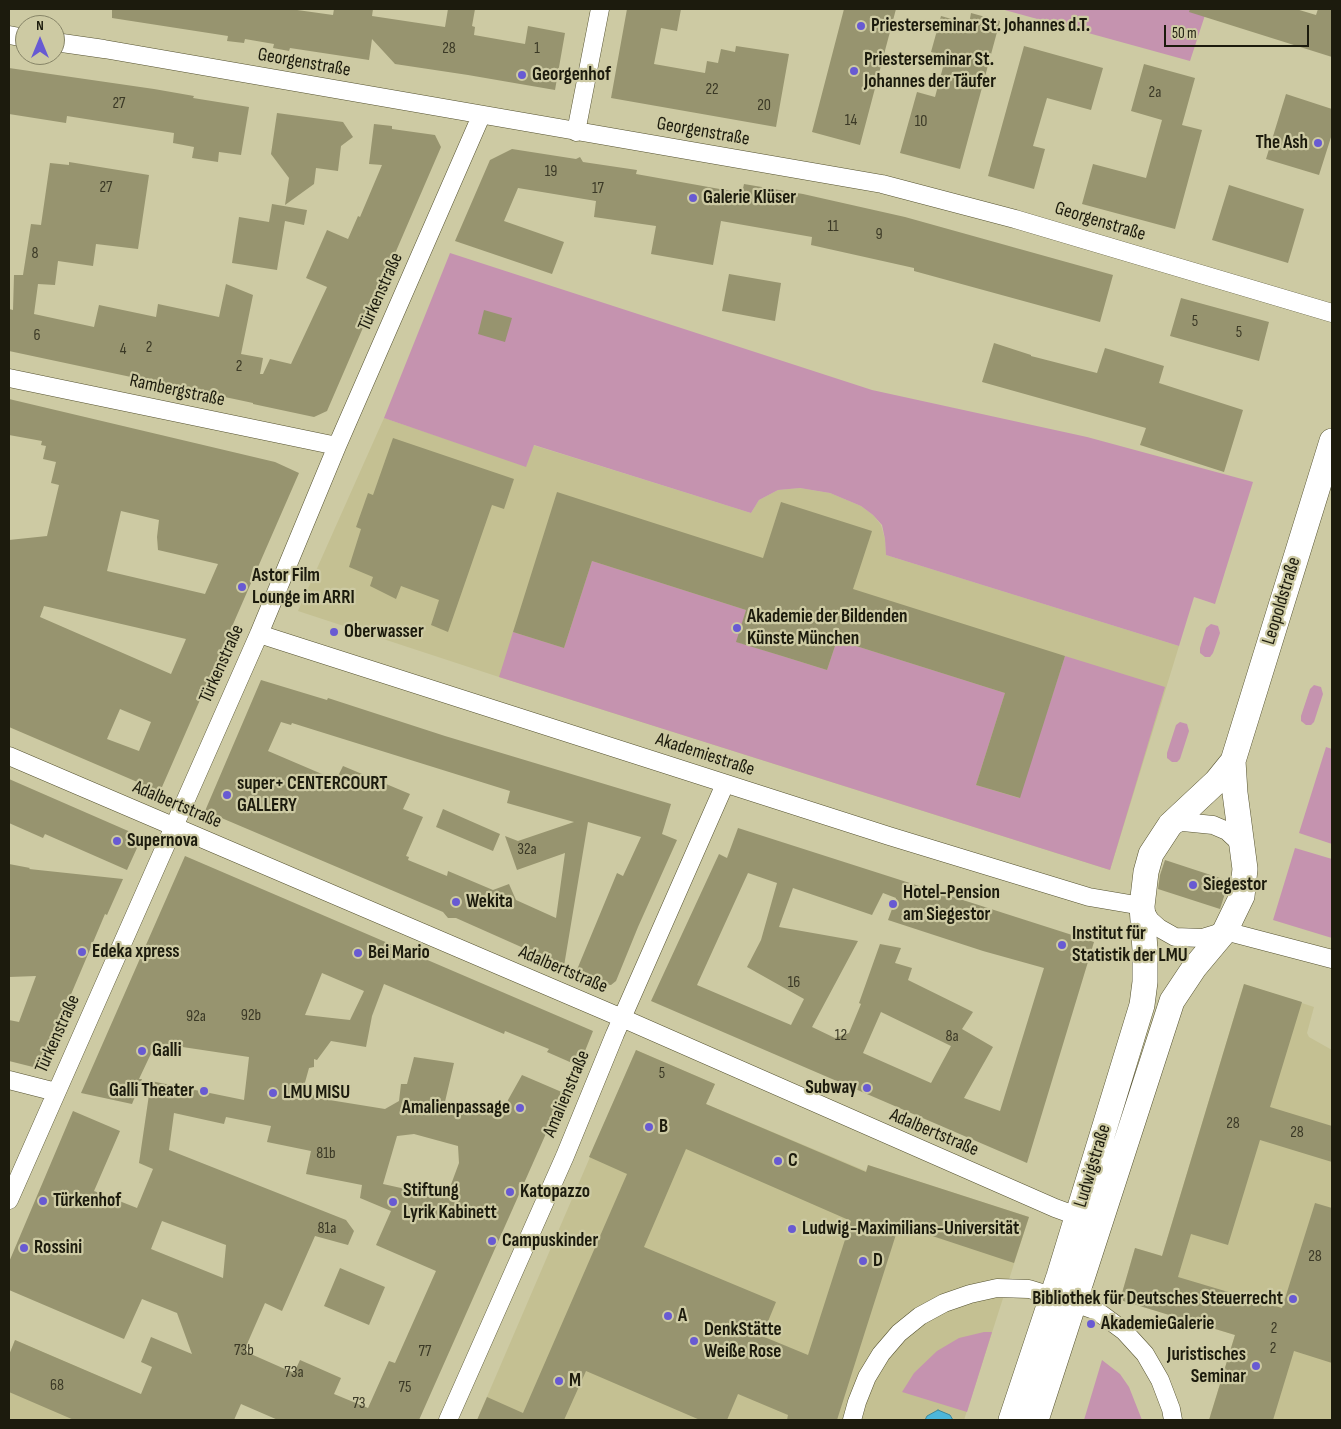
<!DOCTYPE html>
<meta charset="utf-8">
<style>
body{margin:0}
#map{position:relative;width:1341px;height:1429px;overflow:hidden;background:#cdcaa3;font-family:"Sofia Sans Condensed",sans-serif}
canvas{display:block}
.frame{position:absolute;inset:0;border:10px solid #1c1b0d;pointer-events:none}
.north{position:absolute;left:15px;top:15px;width:50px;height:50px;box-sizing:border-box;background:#cdcaa3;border:1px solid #868467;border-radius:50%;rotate:0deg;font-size:14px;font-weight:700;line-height:20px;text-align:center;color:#1c1b0d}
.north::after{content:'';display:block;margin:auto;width:18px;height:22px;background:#685ad3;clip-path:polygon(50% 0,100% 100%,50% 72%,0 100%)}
.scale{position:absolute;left:1164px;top:25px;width:145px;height:22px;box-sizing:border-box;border:2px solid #1c1b0d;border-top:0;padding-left:6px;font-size:15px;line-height:18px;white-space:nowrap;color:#1c1b0d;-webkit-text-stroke:4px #cdcaa3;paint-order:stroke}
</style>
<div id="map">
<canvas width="1341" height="1429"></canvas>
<div class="frame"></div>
<div class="north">N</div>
<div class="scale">50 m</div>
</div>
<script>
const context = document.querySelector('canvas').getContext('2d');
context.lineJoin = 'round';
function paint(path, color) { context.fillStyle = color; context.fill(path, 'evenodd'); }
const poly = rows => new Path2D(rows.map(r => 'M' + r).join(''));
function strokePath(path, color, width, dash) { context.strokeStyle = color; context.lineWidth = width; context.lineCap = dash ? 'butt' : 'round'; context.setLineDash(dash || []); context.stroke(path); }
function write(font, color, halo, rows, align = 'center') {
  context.font = font + ' "Sofia Sans Condensed",sans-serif'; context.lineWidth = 4.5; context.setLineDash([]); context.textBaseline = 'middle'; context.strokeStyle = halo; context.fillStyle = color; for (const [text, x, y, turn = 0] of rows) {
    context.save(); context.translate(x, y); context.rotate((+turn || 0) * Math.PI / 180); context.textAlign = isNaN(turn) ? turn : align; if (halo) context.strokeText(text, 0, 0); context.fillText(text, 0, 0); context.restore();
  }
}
paint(poly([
 [384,418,526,466,533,445,751,513,759,500,778,490,800,488,830,493,861,506,873,515,881,525,885,539,886,555,1179,646,1110,870,499,677,298,611],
 [1244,984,1314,1007,1307,1033,1309,1037,1332,1050,1332,1420,1209,1420,1235,1335,1120,1300,1135,1248,1162,1256],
 [636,1050,715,1084,706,1104,866,1171,868,1165,1029,1217,964,1420,477,1420],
 [15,1340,108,1380,91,1420,9,1420,9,1355]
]), '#c4c092');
paint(poly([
 [1001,9,1207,9,1190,61],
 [450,253,872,390,1087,437,1253,482,1215,604,1194,597,1179,646,886,555,885,539,882,525,873,515,861,506,830,493,800,488,778,490,759,500,751,513,534,445,526,467,384,418],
 [592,561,746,610,737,642,827,670,837,640,1005,693,976,785,1019,798,1065,656,1165,687,1110,870,499,677,513,632,564,648],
 [1211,624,1218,626,1220,633,1213,653,1210,657,1205,657,1200,653,1200,648,1206,628],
 [1314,685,1321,687,1323,694,1314,722,1311,725,1306,725,1301,721,1301,716,1310,689],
 [1180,722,1187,724,1189,731,1180,759,1177,762,1172,762,1167,758,1167,753,1176,725],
 [1326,747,1332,749,1332,844,1299,833],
 [1295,848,1332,859,1332,938,1273,920],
 [984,1332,992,1332,967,1412,902,1392,914,1373,937,1351,959,1338],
 [1102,1360,1120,1374,1129,1387,1142,1420,1084,1420]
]), '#c593af');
const water = poly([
 [938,1410,950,1415,953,1420,925,1420,927,1416,938,1410]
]);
paint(water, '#4cb6da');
strokePath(water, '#3e889c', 1);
paint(poly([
 [112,9,290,9,333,15,334,9,373,9,372,16,445,27,448,9,475,9,472,26,475,27,474,35,525,44,528,26,565,33,555,90,468,75,395,64,372,39,369,60,290,48,289,51,273,48,274,44,245,39,244,43,227,41,228,36,112,18],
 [627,9,681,9,677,31,661,28,654,64,705,73,707,61,718,63,721,49,735,52,736,46,789,54,776,127,611,98],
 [844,9,896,9,860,145,812,132],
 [1190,9,1296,9,1316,15,1318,9,1332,9,1332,57,1189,12],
 [971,13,1000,21,960,169,900,153,917,92,935,97,946,56,931,52,941,16,969,24],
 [1024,46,1103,68,1091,110,1047,98,1033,146,1045,149,1034,189,988,176],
 [1144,64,1195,78,1182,125,1202,130,1175,229,1082,204,1093,164,1146,178,1162,120,1131,111],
 [9,68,154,89,194,96,193,98,249,107,241,155,219,152,218,162,192,158,194,147,173,143,174,133,67,116,66,123,9,114],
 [1286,94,1332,109,1332,134,1319,175,1266,159],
 [277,113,343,122,353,137,341,146,338,171,316,168,314,184,285,205,289,178,271,154],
 [374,124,392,126,392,129,435,135,441,147,327,411,314,417,253,404,253,403,9,351,9,309,13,310,14,275,23,275,31,224,41,225,50,163,69,165,69,162,149,175,138,249,96,244,93,266,58,261,55,285,38,284,34,314,94,327,99,305,156,317,158,304,219,317,226,284,253,295,241,354,263,358,260,374,263,374,270,359,291,364,327,287,306,278,327,230,348,239,358,216,360,217,382,165,369,164],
 [512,149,576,159,580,157,583,162,637,170,636,174,742,193,744,184,803,194,905,217,1113,275,1100,322,914,271,914,268,811,245,812,237,721,221,713,265,651,254,656,226,594,217,596,201,518,188,504,221,564,242,552,274,455,241,490,160],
 [1229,185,1304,209,1288,263,1212,240],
 [272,204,307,210,304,225,285,221,277,270,232,263,239,217,269,222],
 [729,274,781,283,775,321,722,311],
 [1181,298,1269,322,1259,361,1170,336],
 [484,310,512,318,505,342,478,334],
 [994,343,1031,355,1031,356,1097,373,1105,348,1164,366,1159,383,1243,410,1224,472,1140,445,1146,428,982,382],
 [9,399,275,462,299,473,162,787,156,790,9,727,9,540,47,536,59,485,51,483,56,462,43,459,46,446,41,445,42,441,9,435],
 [121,511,159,520,157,537,158,550,218,564,205,594,107,571],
 [44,606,186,639,171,674,40,617],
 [120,709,151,722,139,751,107,739],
 [393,438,514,479,504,509,492,505,448,632,431,625,439,600,401,586,396,599,370,586,373,577,349,567,361,529,356,527,368,493,373,495],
 [557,492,763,558,781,502,872,531,853,589,1065,656,1020,798,976,785,1005,693,837,640,827,670,782,656,736,642,746,610,592,561,564,648,513,632],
 [261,680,327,700,328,698,445,736,671,804,662,834,677,840,638,927,616,981,611,985,604,984,576,972,617,873,623,876,641,837,588,822,564,966,456,918,448,918,443,912,205,811],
 [281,722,291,725,292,723,510,791,507,803,574,822,518,841,505,836,517,870,565,853,556,918,516,900,509,884,493,890,448,871,447,876,408,860,409,857,406,856,423,817,403,809,410,794,343,766,336,780,268,751],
 [9,779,142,837,127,870,45,834,43,838,9,823],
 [443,809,500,834,493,851,436,827],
 [738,828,1094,942,1027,1163,651,1001,719,854,727,858],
 [748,873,777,883,761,940,747,967,804,999,791,1025,697,985],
 [793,888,872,915,883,893,896,898,888,920,983,951,1044,968,1000,1111,964,1098,993,1047,962,1029,973,1012,908,980,912,968,895,963,901,948,880,944,859,1003,861,1004,849,1033,835,1038,812,1027,858,941,779,927],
 [881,1012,951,1046,931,1083,863,1053],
 [185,856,593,1031,579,1066,547,1052,549,1049,505,1031,504,1034,384,984,372,1016,366,1047,331,1041,317,1060,314,1059,314,1067,309,1068,304,1086,317,1098,385,1109,399,1101,401,1084,407,1084,414,1057,454,1063,444,1106,503,1117,508,1100,522,1075,564,1093,419,1420,278,1420,241,1404,234,1420,74,1420,9,1392,9,1355,15,1340,141,1394,152,1367,141,1362,151,1337,192,1354,177,1313,142,1299,124,1339,9,1290,9,1262,73,1111,120,1131,94,1191,137,1208,153,1169,139,1163,151,1081,244,1100,249,1057,156,1043,139,1079,142,1079,132,1104,81,1093],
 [322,973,364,991,350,1020,305,1015],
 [174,1113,224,1124,226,1117,271,1126,267,1142,311,1151,306,1174,362,1185,360,1198,391,1211,376,1245,436,1271,395,1363,389,1361,368,1408,334,1394,341,1378,300,1360,294,1373,244,1351,265,1303,282,1311,315,1236,348,1245,354,1231,346,1220,169,1150],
 [414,1134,458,1146,459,1163,446,1198,383,1184,397,1136],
 [162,1221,226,1245,223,1278,151,1249],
 [1165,860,1229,881,1220,909,1158,889,1160,875],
 [9,864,30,868,29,869,123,879,107,915,105,914,42,1063,33,1067,9,1061,9,1020,19,1022,36,976,9,977],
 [1244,984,1302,1002,1270,1107,1332,1126,1332,1162,1260,1140,1228,1245,1191,1234,1178,1277,1282,1308,1315,1203,1332,1208,1332,1363,1294,1351,1273,1420,1209,1420,1235,1335,1120,1300,1135,1248,1162,1256],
 [636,1050,715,1084,706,1104,866,1172,868,1165,1029,1217,1014,1263,899,1225,837,1420,787,1420,788,1415,738,1394,727,1420,700,1420,586,1371,564,1420,477,1420,487,1397,523,1413,627,1174,589,1157],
 [686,1149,851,1221,808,1355,762,1336,776,1302,644,1247],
 [340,1268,385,1287,369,1325,324,1306]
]), '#97946f');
const street = poly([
 [9,35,25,38],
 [55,42,104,49,882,184,1015,219,1332,313],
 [576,132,600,9],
 [9,378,337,446],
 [259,634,889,836,1089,897,1142,906,1150,920,1159,928,1175,937,1202,938,1225,931,1332,959],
 [9,756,622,1018,1055,1208,1088,1220],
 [1170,825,1183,822,1213,825,1227,831,1242,845],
 [9,1080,56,1092],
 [9,1200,259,634,337,446,481,116],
 [448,1420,565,1156,615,1034,725,784],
 [852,1420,857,1402,867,1377,881,1354,899,1333,920,1316,944,1303,970,1294,997,1288,1029,1289,1075,1303,1097,1311,1124,1331,1145,1354,1160,1380,1171,1409,1173,1420]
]);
const secondary = poly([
 [1011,1420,1059,1276,1142,1005,1145,982,1145,950,1142,906,1146,872,1151,854,1170,825,1216,782,1233,761],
 [1036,1420,1172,1001,1194,968,1225,931,1242,896,1245,869,1235,793,1233,761,1332,441]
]);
strokePath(street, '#555230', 19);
strokePath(secondary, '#555230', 26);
strokePath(street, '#fff', 18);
strokePath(secondary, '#fff', 25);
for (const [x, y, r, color] of [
 [861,26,5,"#685ad3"],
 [854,71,5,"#685ad3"],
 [522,75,5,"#685ad3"],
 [1318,143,5,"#685ad3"],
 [693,198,5,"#685ad3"],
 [242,587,5,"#685ad3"],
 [737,628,5,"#685ad3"],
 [334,632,5,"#685ad3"],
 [227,795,5,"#685ad3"],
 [117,841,5,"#685ad3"],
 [1193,885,5,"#685ad3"],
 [456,902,5,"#685ad3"],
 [893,904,5,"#685ad3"],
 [1062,945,5,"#685ad3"],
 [82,952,5,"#685ad3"],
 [358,953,5,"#685ad3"],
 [142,1051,5,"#685ad3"],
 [867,1088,5,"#685ad3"],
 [204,1091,5,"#685ad3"],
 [273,1093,5,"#685ad3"],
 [520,1108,5,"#685ad3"],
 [649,1127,5,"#685ad3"],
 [778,1161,5,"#685ad3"],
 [510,1192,5,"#685ad3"],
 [43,1201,5,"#685ad3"],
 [393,1202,5,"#685ad3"],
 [792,1229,5,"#685ad3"],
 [492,1241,5,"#685ad3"],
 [24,1248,5,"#685ad3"],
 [863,1261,5,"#685ad3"],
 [1293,1299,5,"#685ad3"],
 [668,1316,5,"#685ad3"],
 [1091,1324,5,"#685ad3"],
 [694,1341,5,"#685ad3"],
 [1256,1366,5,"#685ad3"],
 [559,1381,5,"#685ad3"]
]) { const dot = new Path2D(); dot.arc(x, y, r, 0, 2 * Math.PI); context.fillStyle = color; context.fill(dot); strokePath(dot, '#cdcaa3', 2); }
write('16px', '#3b3926', null, [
 ["28",449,49],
 ["1",537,49],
 ["22",712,90],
 ["2a",1155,93],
 ["27",119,104],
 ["20",764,106],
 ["14",851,121],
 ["10",921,122],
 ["19",551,172],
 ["27",106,188],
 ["17",598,189],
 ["11",833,227],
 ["9",879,235],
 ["8",35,254],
 ["5",1195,322],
 ["5",1239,333],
 ["6",37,336],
 ["2",149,348],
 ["4",123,350],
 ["2",239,367],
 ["32a",527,850],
 ["16",794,983],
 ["92b",251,1016],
 ["92a",196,1017],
 ["12",841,1036],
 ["8a",952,1037],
 ["5",662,1074],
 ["28",1233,1124],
 ["28",1297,1133],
 ["81b",326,1154],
 ["81a",327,1229],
 ["28",1315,1257],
 ["2",1274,1329],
 ["2",1273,1349],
 ["73b",244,1351],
 ["77",425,1352],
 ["73a",294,1373],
 ["68",57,1386],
 ["75",405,1388],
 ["73",359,1404]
]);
write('bold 19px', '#1c1b0d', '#cdcaa3', [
 ["Priesterseminar St. Johannes d.T.",871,26],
 ["Priesterseminar St.",864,60],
 ["Johannes der Täufer",864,82],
 ["Georgenhof",532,75],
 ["The Ash",1308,143,"right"],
 ["Galerie Klüser",703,198],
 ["Astor Film",252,576],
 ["Lounge im ARRI",252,598],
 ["Akademie der Bildenden",747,617],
 ["Künste München",747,639],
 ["Oberwasser",344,632],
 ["super+ CENTERCOURT",237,784],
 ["GALLERY",237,806],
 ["Supernova",127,841],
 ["Siegestor",1203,885],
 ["Hotel-Pension",903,893],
 ["am Siegestor",903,915],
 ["Wekita",466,902],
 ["Institut für",1072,934],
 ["Statistik der LMU",1072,956],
 ["Edeka xpress",92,952],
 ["Bei Mario",368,953],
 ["Galli",152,1051],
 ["Subway",857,1088,"right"],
 ["Galli Theater",194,1091,"right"],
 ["LMU MISU",283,1093],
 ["Amalienpassage",510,1108,"right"],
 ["B",659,1127],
 ["C",788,1161],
 ["Stiftung",403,1191],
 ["Lyrik Kabinett",403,1213],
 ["Katopazzo",520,1192],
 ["Türkenhof",53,1201],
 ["Ludwig-Maximilians-Universität",802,1229],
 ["Campuskinder",502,1241],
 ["Rossini",34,1248],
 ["D",873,1261],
 ["Bibliothek für Deutsches Steuerrecht",1283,1299,"right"],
 ["A",678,1316],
 ["AkademieGalerie",1101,1324],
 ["DenkStätte",704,1330],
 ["Weiße Rose",704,1352],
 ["Juristisches",1246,1355,"right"],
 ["Seminar",1246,1377,"right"],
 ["M",569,1381]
], 'left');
write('19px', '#1c1b0d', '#cdcaa3', [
 ["Georgenstraße",304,63,10],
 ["Georgenstraße",703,132,10],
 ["Georgenstraße",1100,222,17],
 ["Türkenstraße",381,292,-66],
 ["Rambergstraße",177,391,12],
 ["Leopoldstraße",1282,601,-73],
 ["Türkenstraße",222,664,-66],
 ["Akademiestraße",705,755,18],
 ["Adalbertstraße",177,805,23],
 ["Adalbertstraße",563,970,23],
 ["Türkenstraße",58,1034,-66],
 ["Amalienstraße",567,1094,-67],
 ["Adalbertstraße",934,1133,23],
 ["Ludwigstraße",1093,1166,-73]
]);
</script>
